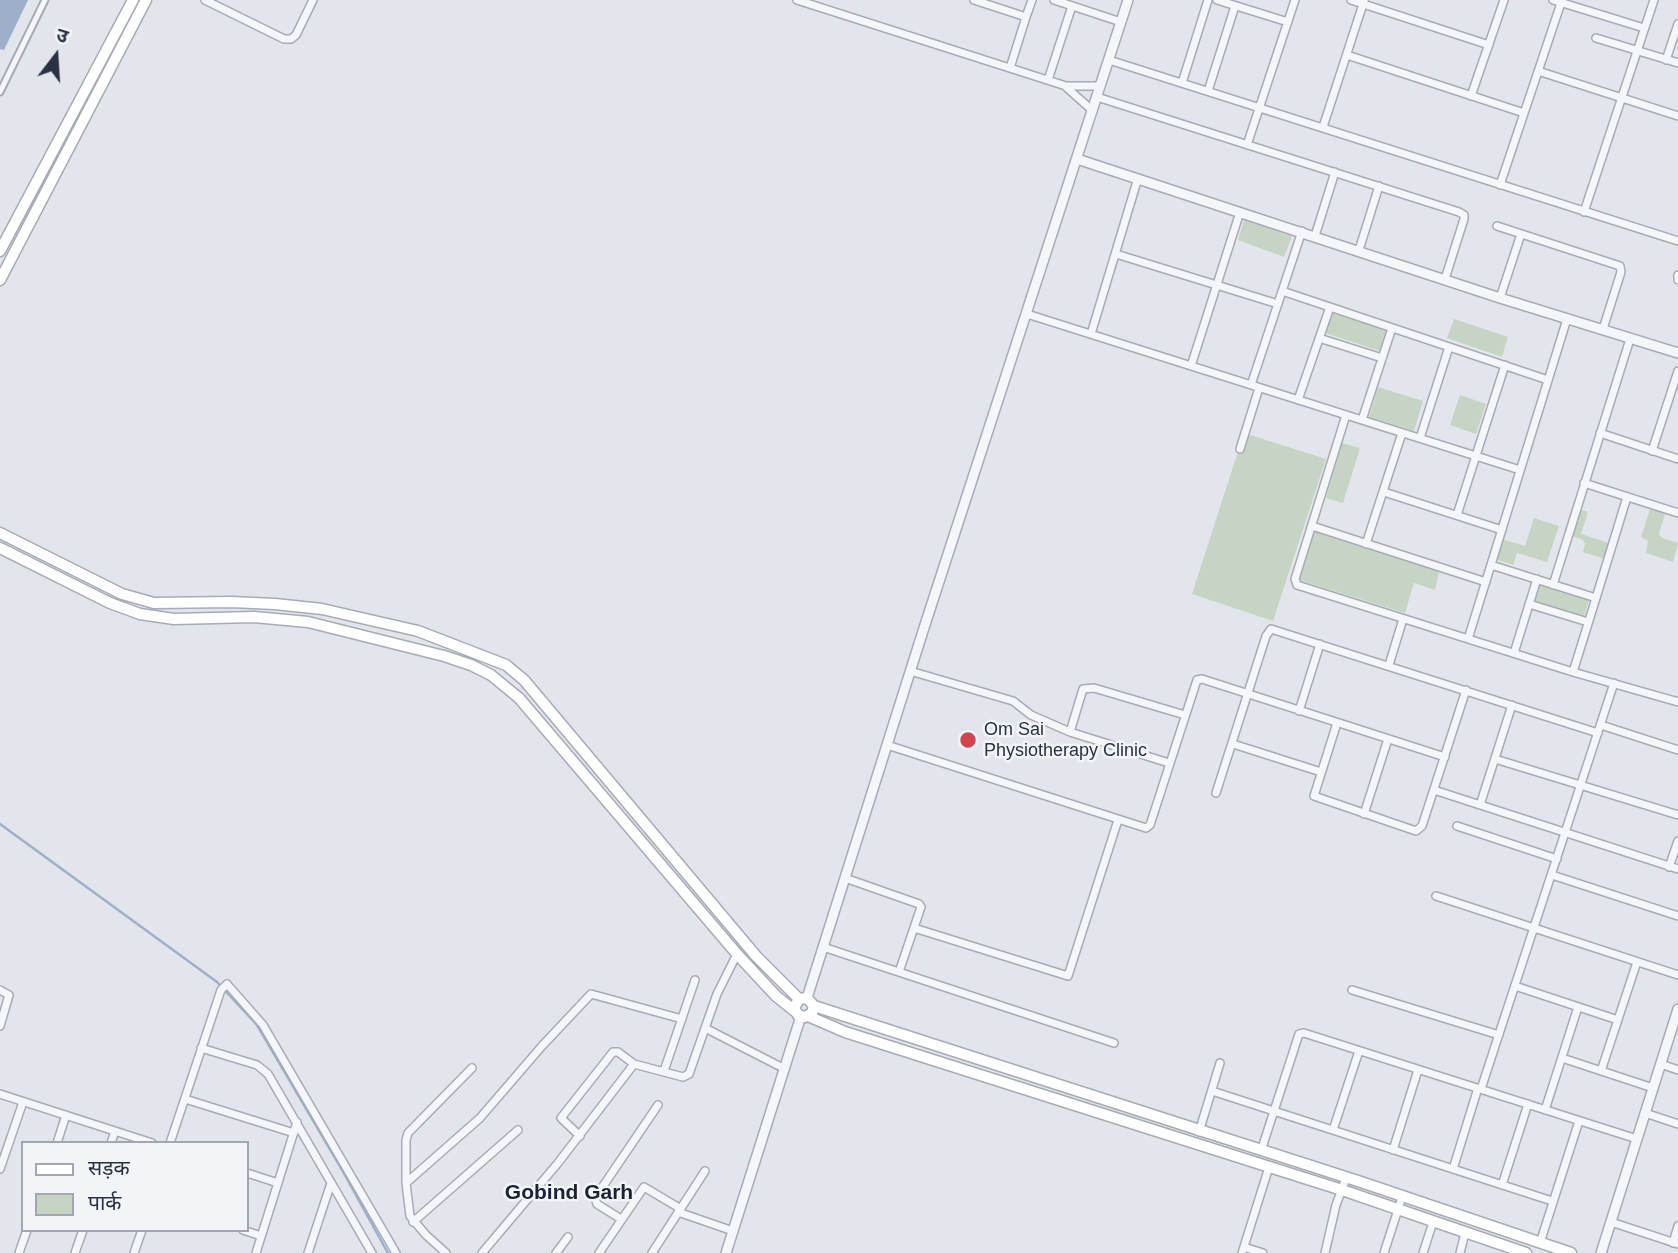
<!DOCTYPE html>
<meta charset="utf-8">
<style>
body{margin:0}
#map{position:relative;width:1678px;height:1253px;overflow:hidden;background:#e2e5eb;font-family:Arial,"Noto Sans Devanagari",sans-serif}
canvas{display:block}
.legend{position:absolute;left:21px;top:1141px;width:228px;height:91px;box-sizing:border-box;background:#f2f4f8;border:2px solid #a2a6b0;margin:0;padding:9px 12px;list-style:none;font-size:21px;color:#2a3143}
.legend li{display:flex;align-items:center;gap:14px;height:35px}
.legend b{width:35px;border:2px solid #a2a6b0}
.north{position:absolute;left:21px;top:21px;width:70px;height:70px;-webkit-text-stroke:5px #f2f4f8;paint-order:stroke;rotate:17deg;font-size:19px;font-weight:700;line-height:28px;text-align:center;color:#2a3143}
.north::after{content:'';display:block;margin:auto;width:24px;height:32px;background:#2a3143;clip-path:polygon(50% 0,100% 100%,50% 72%,0 100%)}
</style>
<div id="map">
<canvas width="1678" height="1253"></canvas>
<ul class="legend">
<li><b style="height:9px;background:#fff"></b>सड़क</li>
<li><b style="height:19px;background:#c6d5c3"></b>पार्क</li>
</ul>
<div class="north">उ</div>
</div>
<script>
const context = document.querySelector('canvas').getContext('2d');
context.lineJoin = 'round';
function paint(path, color) { context.fillStyle = color; context.fill(path, 'evenodd'); }
const poly = rows => new Path2D(rows.map(r => 'M' + r).join(''));
function strokePath(path, color, width, dash) { context.strokeStyle = color; context.lineWidth = width; context.lineCap = dash ? 'butt' : 'round'; context.setLineDash(dash || []); context.stroke(path); }
function write(font, color, halo, rows, align = 'center') {
  context.font = font + ' Arial,sans-serif'; context.lineWidth = 5; context.setLineDash([]); context.textBaseline = 'middle'; context.strokeStyle = halo; context.fillStyle = color; for (const [text, x, y, turn = 0] of rows) {
    context.save(); context.translate(x, y); context.rotate((+turn || 0) * Math.PI / 180); context.textAlign = isNaN(turn) ? turn : align; if (halo) context.strokeText(text, 0, 0); context.fillText(text, 0, 0); context.restore();
  }
}
paint(poly([
 [1244,220,1292,236,1284,257,1238,240],
 [1332,313,1387,331,1380,351,1325,333],
 [1454,319,1508,337,1502,357,1447,338],
 [1378,387,1423,401,1414,431,1369,417],
 [1460,395,1486,404,1476,434,1450,425],
 [1244,433,1326,459,1273,621,1192,594],
 [1342,443,1360,448,1343,503,1326,498],
 [1572,507,1588,512,1581,534,1609,543,1605,559,1583,552,1585,544,1583,540,1564,533],
 [1650,509,1665,513,1659,534,1662,538,1678,543,1673,562,1646,553,1648,541,1641,537],
 [1534,518,1559,526,1547,562,1517,553,1513,565,1492,558,1498,538,1525,546],
 [1314,530,1439,572,1435,590,1414,583,1405,613,1299,580],
 [1534,582,1589,600,1584,617,1529,599]
]), '#c6d5c3');
paint(poly([
 [0,0,28,0,4,50,0,49]
]), '#9dafcb');
strokePath(poly([
 [0,824,217,982,257,1025,341,1168,388,1253]
]), '#9dafcb', 2.5);
const pedestrian = poly([
 [0,92,45,0]
]);
const minor = poly([
 [205,0,284,39,291,39,296,35,313,0],
 [797,0,1066,86,1100,86],
 [974,0,1026,17,1032,0],
 [1054,0,1121,22],
 [1217,0,1288,22],
 [1351,0,1489,45],
 [1553,0,1644,28],
 [1596,38,1678,63],
 [1347,55,1524,113],
 [1109,60,1678,241],
 [1666,60,1678,24],
 [1010,68,1026,17],
 [1538,71,1678,116],
 [1048,80,1072,6],
 [1182,83,1208,0],
 [1066,87,1093,111],
 [1208,91,1235,6],
 [1471,96,1504,0],
 [1097,97,1459,212,1464,215,1464,219,1445,279],
 [1323,127,1364,1],
 [1247,145,1295,0],
 [1500,185,1561,3],
 [1584,212,1654,0],
 [1497,226,1620,266,1621,272,1603,329],
 [1315,236,1335,172],
 [1359,250,1379,186],
 [1116,254,1278,304],
 [1678,275,1678,280],
 [1282,291,1548,380],
 [1500,298,1521,234],
 [1027,314,1520,470],
 [1091,334,1138,178],
 [1319,338,1382,358],
 [1191,366,1240,212],
 [1251,385,1302,231],
 [1298,400,1330,307],
 [1346,415,1295,579,1297,585,1573,672,1678,702],
 [1362,420,1392,328],
 [1600,433,1678,459],
 [1420,438,1449,347],
 [1240,449,1259,388],
 [1652,451,1678,371],
 [1584,483,1678,513],
 [1384,492,1502,530],
 [1457,515,1505,365],
 [1312,526,1486,582],
 [1366,544,1402,433],
 [1491,565,1596,598,1573,672],
 [1553,585,1630,339],
 [1596,598,1627,497],
 [1529,604,1588,622],
 [1468,639,1567,319],
 [1514,653,1537,579],
 [1389,665,1403,619],
 [910,671,1013,701,1031,715,1070,732],
 [1299,711,1320,644],
 [1337,723,1314,796,1416,831,1422,826,1466,690],
 [1601,725,1678,750],
 [1233,744,1321,772],
 [887,745,1146,828,1150,825,1197,680,1202,679,1445,757],
 [1495,759,1678,815],
 [1169,763,1070,732,1083,689,1094,688,1185,715],
 [1434,790,1678,869],
 [1216,793,1266,636,1271,629,1598,733],
 [1480,805,1512,705],
 [1364,814,1388,739],
 [1457,826,1557,859],
 [1669,867,1678,841],
 [1552,875,1678,916],
 [845,878,919,904,921,907,899,972],
 [1436,896,1678,975],
 [914,928,1068,976,1118,820],
 [823,947,1114,1043],
 [1515,986,1618,1020],
 [0,990,9,995,0,1026],
 [1352,990,1499,1035],
 [705,1028,785,1069],
 [201,1048,257,1065,268,1074,372,1253],
 [1562,1058,1653,1088],
 [1661,1064,1678,1070],
 [664,1071,695,980],
 [1601,1071,1637,962],
 [1481,1089,1614,683],
 [1212,1091,1552,1201],
 [0,1094,152,1143],
 [185,1099,294,1133],
 [1545,1110,1578,1007],
 [1645,1113,1678,1124],
 [1333,1130,1359,1051],
 [1199,1132,1220,1063],
 [580,1136,561,1118,613,1052,618,1052,634,1064,683,1077,689,1074,717,994,737,954],
 [57,1143,66,1115],
 [111,1143,115,1131],
 [170,1143,221,990,227,984,263,1025,396,1253],
 [1393,1150,1418,1070],
 [1261,1151,1299,1034,1304,1033,1637,1139],
 [0,1169,23,1102],
 [1453,1169,1478,1088],
 [247,1173,278,1183],
 [406,1183,480,1118,542,1046,591,994,682,1019],
 [1502,1185,1528,1104],
 [678,1212,733,1231],
 [621,1219,597,1204,595,1198,658,1105],
 [413,1222,518,1130],
 [1611,1222,1678,1244],
 [243,1230,261,1236],
 [1540,1243,1579,1121],
 [1673,1243,1678,1226],
 [1244,1247,1263,1253],
 [19,1253,27,1230],
 [75,1253,83,1230],
 [134,1253,142,1230],
 [256,1253,297,1122],
 [308,1253,331,1183],
 [446,1253,426,1235,410,1216,406,1183,406,1140,408,1133,472,1068],
 [482,1253,558,1163,634,1064],
 [556,1253,568,1237],
 [599,1253,644,1187,681,1209],
 [652,1253,705,1171],
 [1242,1253,1269,1167],
 [1325,1253,1336,1205,1346,1178],
 [1384,1253,1402,1197],
 [1423,1253,1433,1222],
 [1460,1253,1465,1233]
]);
const tertiary = poly([
 [1077,159,1500,298,1678,353],
 [807,998,923,631,1128,0],
 [726,1253,801,1016],
 [1601,1253,1678,1009]
]);
const secondary = poly([
 [0,251,133,0],
 [0,280,146,0],
 [0,533,122,594,154,603,231,602,275,604,322,609,418,631,506,665,524,680,756,956,799,999],
 [0,548,110,603,140,614,174,619,254,617,308,622,444,656,471,665,491,675,519,698,737,954,776,996,796,1012],
 [814,1006,812,1013,805,1017,798,1015,794,1008,799,999,807,998,814,1006,1361,1182,1571,1253],
 [808,1016,845,1032,1342,1190,1526,1253]
]);
strokePath(pedestrian, '#a7abb5', 9);
strokePath(minor, '#a7abb5', 10);
strokePath(tertiary, '#a7abb5', 12);
strokePath(secondary, '#a7abb5', 13);
strokePath(pedestrian, '#f5f6f9', 5);
strokePath(minor, '#f5f6f9', 7);
strokePath(tertiary, '#f5f6f9', 9);
strokePath(secondary, '#fff', 10);
for (const [x, y, r, color] of [
 [968,740,9,"#d2454e"]
]) { const dot = new Path2D(); dot.arc(x, y, r, 0, 2 * Math.PI); context.fillStyle = color; context.fill(dot); strokePath(dot, '#f2f4f8', 2.5); }
write('18px', '#2a3143', '#f2f4f8', [
 ["Om Sai",984,730],
 ["Physiotherapy Clinic",984,751]
], 'left');
write('bold 21px', '#1c2234', '#f2f4f8', [
 ["Gobind Garh",569,1193]
]);
</script>
